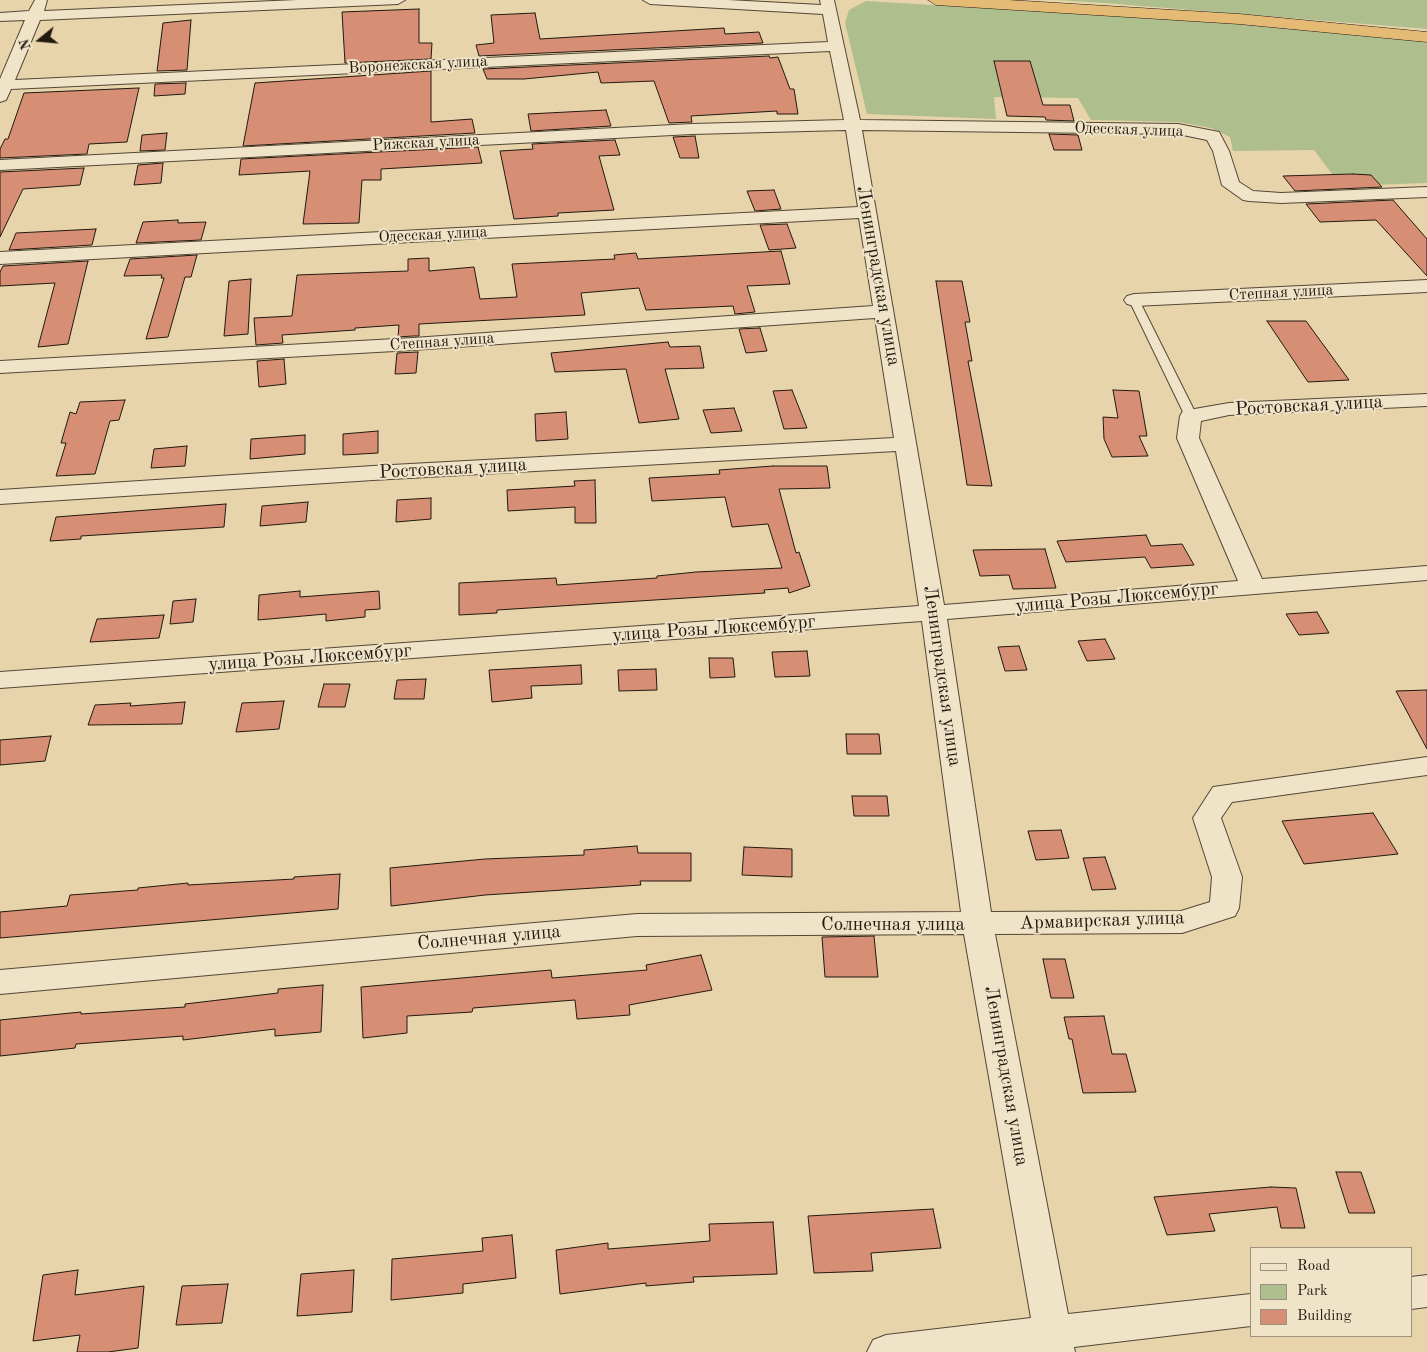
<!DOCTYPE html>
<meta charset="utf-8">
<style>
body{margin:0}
#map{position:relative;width:1427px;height:1352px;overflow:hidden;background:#e7d4aa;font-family:"Old Standard TT",serif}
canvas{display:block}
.legend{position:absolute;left:1250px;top:1247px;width:162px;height:90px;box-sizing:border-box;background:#efe3c8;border:1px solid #9d927e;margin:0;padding:6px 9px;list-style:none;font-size:15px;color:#221910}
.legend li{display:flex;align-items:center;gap:10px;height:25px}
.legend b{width:25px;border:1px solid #9d927e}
.north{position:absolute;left:15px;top:15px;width:50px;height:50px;-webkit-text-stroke:4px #efe3c8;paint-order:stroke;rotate:253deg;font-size:14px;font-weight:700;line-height:20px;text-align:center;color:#221910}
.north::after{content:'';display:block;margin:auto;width:18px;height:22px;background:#221910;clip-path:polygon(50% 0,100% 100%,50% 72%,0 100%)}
</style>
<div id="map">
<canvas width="1427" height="1352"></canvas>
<ul class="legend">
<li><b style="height:6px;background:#efe3c8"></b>Road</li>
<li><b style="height:14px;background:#afbe8d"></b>Park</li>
<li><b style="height:14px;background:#d68e75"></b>Building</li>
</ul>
<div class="north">N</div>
</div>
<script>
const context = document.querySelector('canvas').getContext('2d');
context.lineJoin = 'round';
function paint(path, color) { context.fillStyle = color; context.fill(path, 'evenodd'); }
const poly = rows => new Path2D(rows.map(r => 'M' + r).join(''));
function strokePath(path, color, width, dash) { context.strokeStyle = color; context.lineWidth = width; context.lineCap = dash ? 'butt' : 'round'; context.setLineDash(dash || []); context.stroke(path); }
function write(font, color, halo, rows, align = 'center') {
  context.font = font + ' "Old Standard TT",serif'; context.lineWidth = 4; context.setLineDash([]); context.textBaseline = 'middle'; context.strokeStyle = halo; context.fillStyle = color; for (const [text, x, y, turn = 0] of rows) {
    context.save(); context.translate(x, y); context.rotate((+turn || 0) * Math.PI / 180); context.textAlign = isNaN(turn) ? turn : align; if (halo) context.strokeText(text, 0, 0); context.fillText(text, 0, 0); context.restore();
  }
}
paint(poly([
 [1057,0,1427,0,1427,29,1104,3],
 [866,1,1221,22,1427,42,1427,183,1341,186,1314,150,1233,151,1230,137,1211,128,1178,122,1091,120,1078,98,994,97,996,119,867,114,845,23,849,10]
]), '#afbe8d');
const building = poly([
 [419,9,419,43,432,43,431,59,345,63,342,12,419,9],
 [535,13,540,39,724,28,725,34,759,32,763,43,479,56,476,45,494,43,491,15,535,13],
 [191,20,187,70,157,71,163,23,191,20],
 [769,56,770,58,778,57,790,89,794,89,798,114,777,114,777,111,691,116,692,122,669,123,654,81,601,83,598,72,524,79,487,79,483,69,769,56],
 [994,61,1030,61,1043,105,1070,105,1074,121,1046,120,1045,117,1007,116,994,61],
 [431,71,431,122,472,119,475,133,243,146,255,83,431,71],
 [186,83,185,94,154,96,155,84,186,83],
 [139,88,127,142,89,144,87,154,0,158,0,149,5,139,8,139,24,93,139,88],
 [606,110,611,126,531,131,528,114,606,110],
 [167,133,165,150,140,151,142,135,167,133],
 [1049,134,1078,135,1082,150,1054,150,1049,134],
 [695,136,699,158,680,158,673,137,695,136],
 [615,140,620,155,599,156,614,210,558,213,558,216,514,219,500,151,533,149,532,144,615,140],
 [478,147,482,163,381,169,381,180,362,180,359,223,303,224,310,171,239,175,241,159,478,147],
 [163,163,161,183,134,185,138,165,163,163],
 [84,168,80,185,23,189,0,237,0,172,84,168],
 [1353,174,1371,175,1382,187,1295,191,1283,176,1353,174],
 [774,190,781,209,755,211,747,191,774,190],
 [1393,200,1427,239,1427,276,1376,220,1320,222,1306,204,1393,200],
 [178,220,178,223,206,222,201,240,136,243,143,222,178,220],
 [787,224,796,248,769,250,760,225,787,224],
 [96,229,92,245,9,250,16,233,96,229],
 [781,251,790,284,747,286,755,312,735,314,733,306,646,310,639,288,581,293,585,315,419,324,419,336,413,336,398,337,399,325,355,328,355,330,282,335,283,343,256,345,254,318,292,316,297,275,408,271,408,259,429,258,429,271,474,267,480,299,517,297,512,264,615,259,614,255,636,253,638,259,781,251],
 [197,255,191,277,185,277,168,337,146,339,164,278,161,278,162,275,124,276,130,259,197,255],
 [88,261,68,344,38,347,55,283,0,286,0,272,3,266,88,261],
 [251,279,248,334,224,336,229,281,251,279],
 [936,281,962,281,970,322,965,322,972,361,968,361,992,486,967,485,936,281],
 [1267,321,1306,321,1349,380,1308,382,1267,321],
 [760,328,767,351,746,353,739,329,760,328],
 [668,342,670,347,700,346,704,368,665,369,679,419,639,423,626,369,555,372,551,353,668,342],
 [418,352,416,373,395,374,397,353,418,352],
 [284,359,286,384,259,387,257,361,284,359],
 [792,390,807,428,784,429,773,391,792,390],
 [1113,390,1139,391,1147,436,1139,436,1148,456,1112,457,1104,439,1103,417,1118,418,1113,390],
 [125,400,119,420,110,421,95,474,56,476,66,443,61,443,70,412,76,414,80,402,125,400],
 [734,408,742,431,711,433,703,410,734,408],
 [566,412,568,439,536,441,535,414,566,412],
 [378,431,378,453,343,455,343,434,378,431],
 [305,435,305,454,250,459,251,439,305,435],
 [187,446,185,466,151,468,154,449,187,446],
 [773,466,827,466,830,488,779,489,796,553,799,552,810,586,789,593,788,588,764,590,765,593,497,610,497,613,459,615,459,583,556,578,557,585,657,578,657,576,696,572,782,568,768,524,732,527,725,497,652,501,649,478,720,474,719,470,773,466],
 [595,480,596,523,575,523,575,507,508,511,507,490,575,486,574,481,595,480],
 [431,498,431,519,396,522,397,500,431,498],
 [308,502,306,522,260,526,262,506,308,502],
 [226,504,224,527,81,536,81,539,50,541,56,517,226,504],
 [1146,535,1151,546,1182,544,1194,565,1151,568,1145,557,1066,562,1057,541,1146,535],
 [1045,549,1056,588,1013,589,1009,575,980,576,973,550,1045,549],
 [300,591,300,597,379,591,380,609,365,610,365,617,326,621,326,614,258,620,259,595,300,591],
 [196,599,193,622,170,624,173,601,196,599],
 [1317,612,1329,633,1299,635,1286,614,1317,612],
 [164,615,159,638,90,642,97,619,164,615],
 [1105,639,1115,659,1087,661,1078,641,1105,639],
 [1019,646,1027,670,1005,671,998,647,1019,646],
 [807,651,810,676,775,677,772,652,807,651],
 [709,658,733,658,735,677,710,678,709,658],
 [581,665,582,684,531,686,532,698,492,702,489,670,581,665],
 [656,669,657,690,619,691,618,670,656,669],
 [426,679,424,699,394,699,397,680,426,679],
 [324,684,350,684,345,707,318,707,324,684],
 [1427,690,1427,749,1396,691,1427,690],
 [284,701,279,729,236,732,242,703,284,701],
 [185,702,182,724,88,725,95,705,131,703,130,706,185,702],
 [846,734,879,734,881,754,847,754,846,734],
 [51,736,45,761,0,765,0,740,51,736],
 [852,796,887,796,889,816,854,816,852,796],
 [1373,813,1398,854,1304,864,1282,821,1373,813],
 [1061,830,1069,858,1036,860,1028,831,1061,830],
 [637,846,638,853,691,853,691,881,640,881,641,885,485,895,391,906,390,868,485,859,584,855,584,850,637,846],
 [744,847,792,849,792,877,742,875,744,847],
 [1105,857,1116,889,1092,890,1083,858,1105,857],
 [340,874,338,909,0,938,0,912,67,906,70,895,138,890,138,888,188,883,188,885,294,879,294,877,340,874],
 [874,936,878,977,825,977,822,937,874,936],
 [701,955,712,990,629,1005,630,1015,577,1019,575,1000,473,1008,472,1012,407,1016,407,1033,363,1038,361,987,551,970,552,978,647,970,646,965,701,955],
 [1043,959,1065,959,1074,998,1051,998,1043,959],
 [323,985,321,1032,275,1036,275,1029,183,1040,183,1036,76,1044,75,1048,0,1056,0,1020,81,1012,81,1014,185,1007,185,1004,278,993,278,989,323,985],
 [1104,1016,1112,1054,1126,1054,1136,1092,1083,1093,1072,1039,1069,1039,1064,1017,1104,1016],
 [1336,1172,1361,1172,1375,1213,1349,1213,1336,1172],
 [1271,1187,1296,1188,1305,1228,1281,1228,1277,1207,1209,1214,1215,1231,1167,1235,1154,1197,1271,1187],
 [933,1209,941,1248,871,1253,873,1271,814,1273,808,1216,933,1209],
 [773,1222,777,1274,693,1277,694,1282,646,1286,646,1283,560,1294,556,1250,608,1243,608,1249,710,1241,709,1224,773,1222],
 [512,1235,516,1278,463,1284,463,1293,391,1300,392,1259,483,1251,482,1238,512,1235],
 [78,1270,75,1295,144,1286,138,1348,108,1352,77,1352,80,1335,33,1341,43,1275,78,1270],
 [354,1270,352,1312,297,1316,301,1274,354,1270],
 [228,1284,222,1323,176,1325,182,1286,228,1284]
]);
paint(building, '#d68e75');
strokePath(building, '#221910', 1);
const lane = poly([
 [1134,297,1139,300,1197,416,1195,418,1187,418,1185,416,1129,300,1134,297]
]);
const street = poly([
 [35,0,47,0,44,11,297,0,405,0,398,4,40,20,15,80,828,42,823,14,650,4,643,0,728,0,821,5,820,0,834,0,860,120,1178,124,1219,132,1229,151,1239,182,1253,191,1281,193,1427,187,1427,197,1281,203,1249,201,1243,200,1222,185,1213,151,1207,140,1178,134,862,130,944,605,1238,581,1177,438,1180,416,1183,411,1229,403,1427,394,1427,406,1229,415,1201,421,1199,438,1262,579,1427,566,1427,580,947,619,991,912,1181,911,1210,902,1212,877,1193,818,1213,787,1427,757,1427,775,1232,802,1221,818,1242,877,1239,908,1235,916,1182,933,995,934,1068,1314,1251,1294,1251,1326,1074,1347,1075,1352,867,1352,873,1340,886,1335,1031,1318,964,934,637,936,0,994,0,970,637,914,961,912,922,621,0,688,0,672,919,606,896,451,373,480,0,504,0,490,373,466,894,438,875,318,413,350,0,373,0,361,413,338,873,306,859,218,0,264,0,252,858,207,846,130,692,134,0,170,0,160,692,124,844,120,830,51,11,89,6,100,0,102,0,79,25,20,0,21,0,13,29,11,35,0],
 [1427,280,1427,292,1134,306,1127,304,1124,300,1127,296,1134,294,1427,280],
 [1427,1275,1427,1307,1411,1309,1411,1277,1427,1275]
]);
const highway = poly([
 [928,0,1008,0,1239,14,1427,32,1427,42,1239,24,936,5,928,0]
]);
strokePath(lane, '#534836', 2);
strokePath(street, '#534836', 2);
strokePath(highway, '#221910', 1);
paint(lane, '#efe3c8');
paint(street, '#efe3c8');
paint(highway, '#e4ba75');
write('16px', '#221910', '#efe3c8', [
 ["Воронежская улица",418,65,-3],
 ["Одесская улица",1129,130,2],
 ["Рижская улица",426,143,-3],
 ["Одесская улица",433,235,-3],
 ["Степная улица",1281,293,-3],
 ["Степная улица",442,342,-4]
]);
write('19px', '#221910', '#efe3c8', [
 ["Ленинградская улица",878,276,80],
 ["Ростовская улица",1309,406,-3],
 ["Ростовская улица",453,469,-3],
 ["улица Розы Люксембург",1117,598,-5],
 ["улица Розы Люксембург",714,629,-4],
 ["улица Розы Люксембург",310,658,-4],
 ["Ленинградская улица",942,676,82],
 ["Армавирская улица",1102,921,-2],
 ["Солнечная улица",893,925],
 ["Солнечная улица",489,938,-5],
 ["Ленинградская улица",1006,1076,80]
]);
</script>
